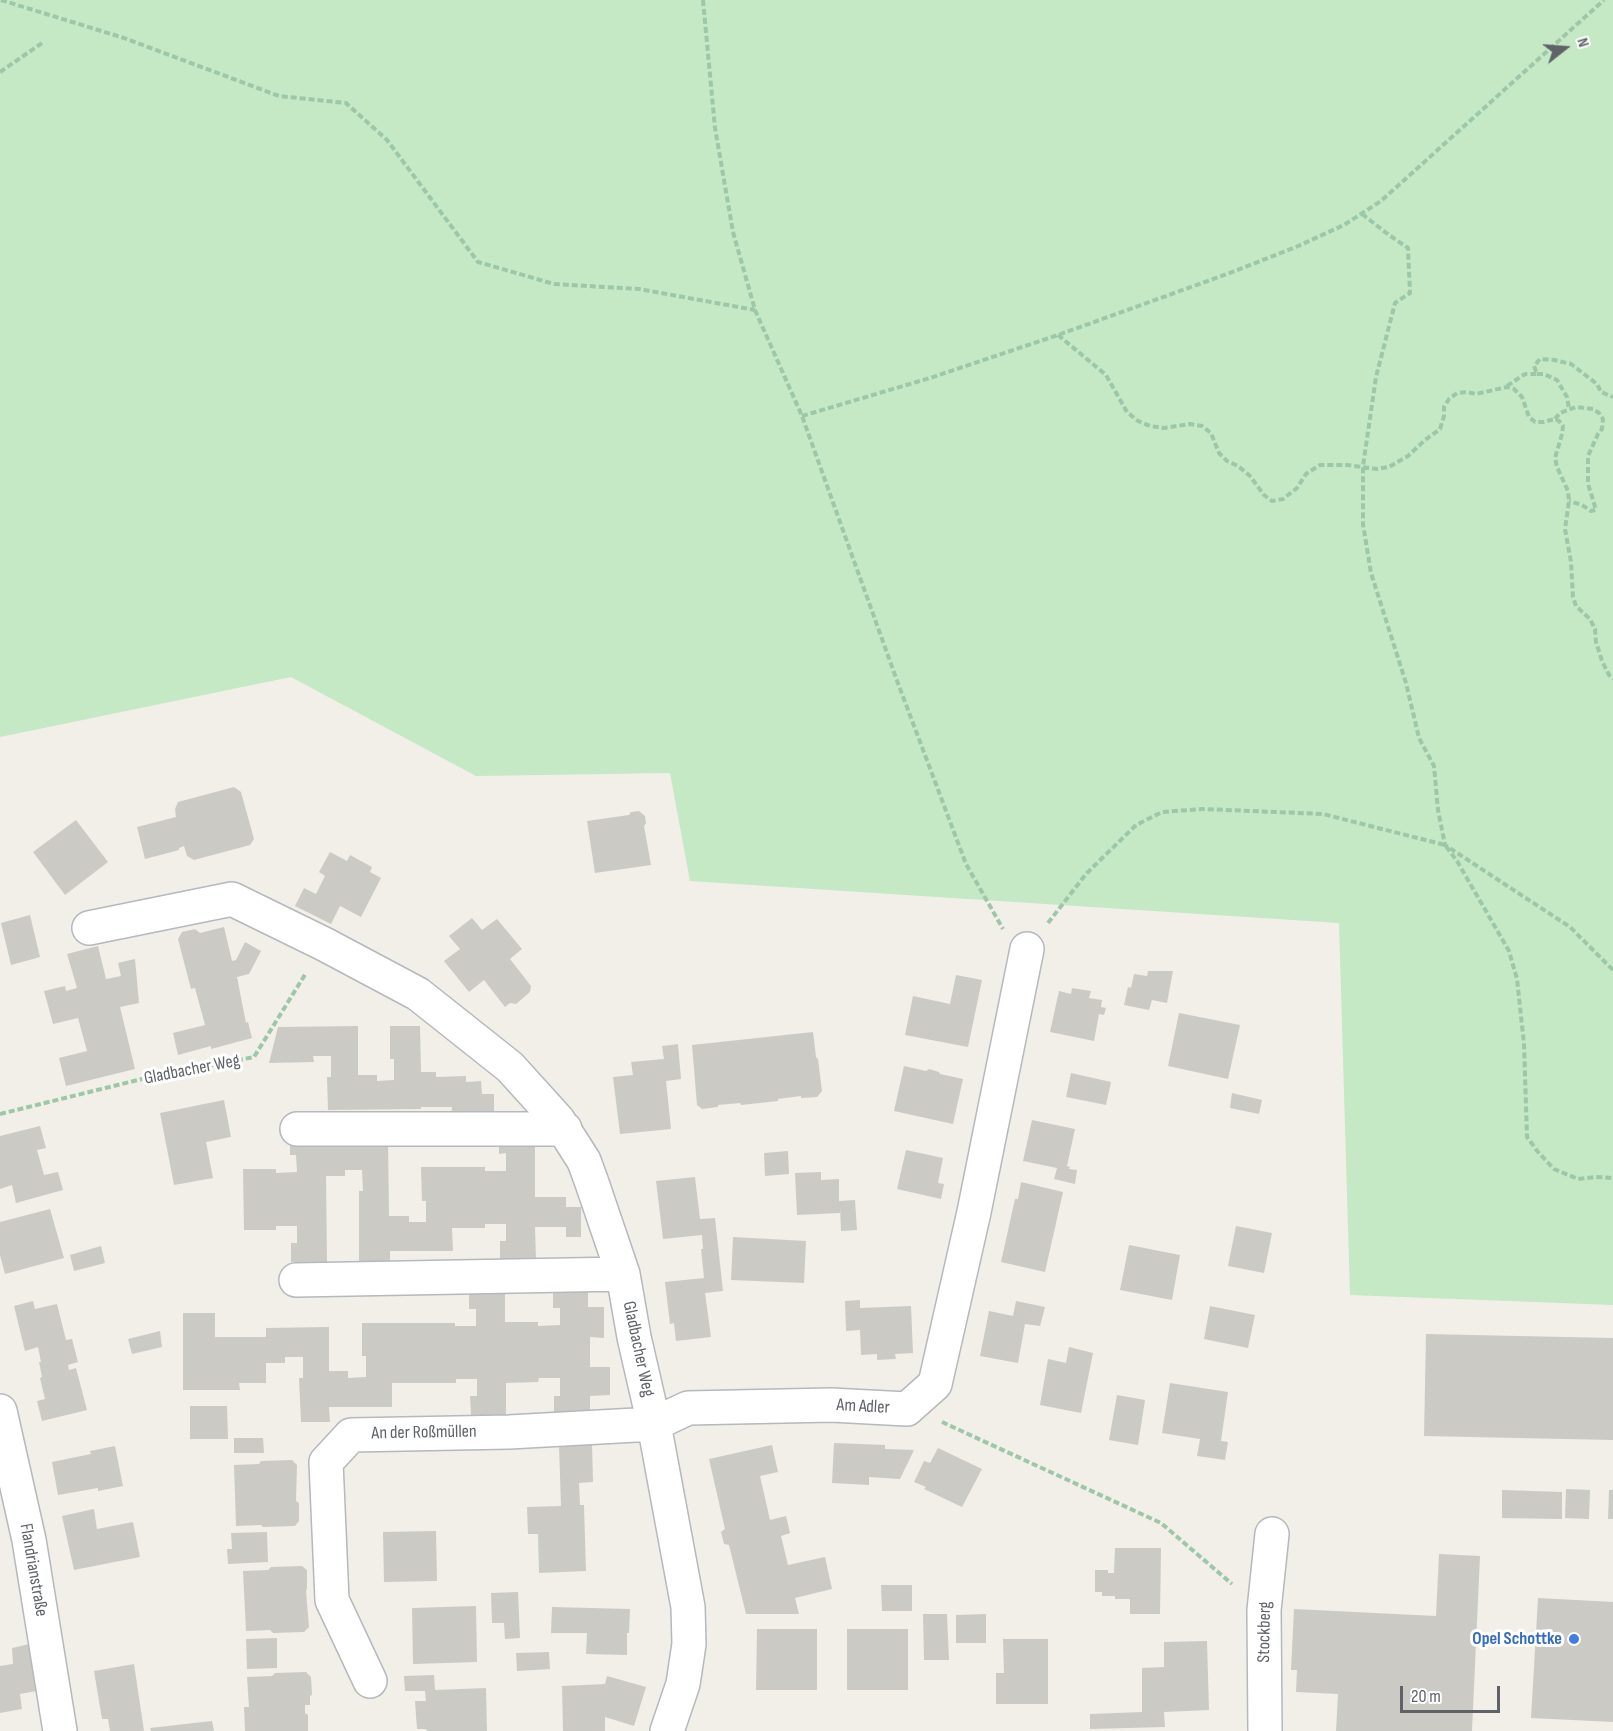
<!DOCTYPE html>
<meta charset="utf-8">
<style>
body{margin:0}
#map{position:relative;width:1613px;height:1731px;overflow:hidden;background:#f1efe8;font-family:"Sofia Sans Condensed",sans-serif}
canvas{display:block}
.north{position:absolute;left:1535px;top:18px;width:60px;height:60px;-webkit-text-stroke:4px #fff;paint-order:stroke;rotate:73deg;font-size:16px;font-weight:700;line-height:24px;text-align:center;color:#5f6368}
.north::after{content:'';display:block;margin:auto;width:21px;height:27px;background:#5f6368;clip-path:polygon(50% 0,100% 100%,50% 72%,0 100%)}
.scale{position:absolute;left:1400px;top:1686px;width:100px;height:27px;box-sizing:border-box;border:3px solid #5f6368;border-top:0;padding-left:8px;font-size:18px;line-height:21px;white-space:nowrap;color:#5f6368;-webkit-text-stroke:4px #fff;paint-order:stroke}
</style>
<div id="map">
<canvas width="1613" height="1731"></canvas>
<div class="north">N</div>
<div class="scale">20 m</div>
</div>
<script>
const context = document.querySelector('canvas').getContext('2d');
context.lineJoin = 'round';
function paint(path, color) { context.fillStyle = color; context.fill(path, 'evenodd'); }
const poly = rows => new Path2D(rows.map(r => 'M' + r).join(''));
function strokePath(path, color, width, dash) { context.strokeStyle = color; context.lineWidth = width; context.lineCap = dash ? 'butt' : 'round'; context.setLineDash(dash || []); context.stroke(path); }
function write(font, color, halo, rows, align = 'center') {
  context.font = font + ' "Sofia Sans Condensed",sans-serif'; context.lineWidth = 6; context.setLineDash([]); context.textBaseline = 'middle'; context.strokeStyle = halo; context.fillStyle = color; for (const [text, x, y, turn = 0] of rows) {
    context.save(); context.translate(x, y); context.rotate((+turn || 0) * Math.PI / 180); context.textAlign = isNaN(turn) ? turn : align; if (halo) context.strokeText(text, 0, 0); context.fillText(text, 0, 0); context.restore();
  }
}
paint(poly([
 [0,0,1613,0,1613,1305,1350,1295,1339,923,690,881,670,773,476,776,291,677,0,737]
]), '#c5e8c5');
paint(poly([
 [234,787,241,792,254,839,250,845,194,860,187,856,184,846,179,848,179,850,145,859,137,827,176,817,175,809,178,802],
 [639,811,645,816,646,823,644,826,651,865,595,873,587,821,629,815,631,812],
 [76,820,108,862,65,895,33,852],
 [330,852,347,861,350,855,372,867,370,872,381,878,361,917,340,906,331,924,295,906,304,888,316,894,325,876,319,872],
 [30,915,40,957,11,965,1,923],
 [472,918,482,930,497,919,522,949,510,959,531,986,530,992,516,1004,510,1003,505,1007,484,980,469,992,444,961,460,949,449,936],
 [224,927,232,961,236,960,245,942,261,951,249,974,237,977,246,1023,248,1022,252,1038,211,1049,211,1046,178,1055,173,1033,205,1025,195,988,191,989,178,939,182,932,195,929,200,933],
 [98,946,106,979,121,976,118,963,135,959,139,1003,120,1007,135,1069,66,1086,59,1058,87,1051,78,1018,53,1024,44,991,65,986,66,991,77,988,67,954],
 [1148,971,1173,971,1167,1003,1152,1000,1149,1010,1124,1005,1128,987,1131,988,1134,974,1147,976],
 [956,975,982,980,968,1047,905,1035,913,996,950,1004],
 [1072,988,1091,991,1089,998,1102,1000,1101,1007,1106,1008,1104,1015,1099,1014,1094,1041,1050,1032,1059,991,1071,994],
 [1179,1013,1240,1025,1228,1079,1168,1066],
 [358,1026,358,1075,377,1075,377,1081,394,1080,394,1059,390,1059,390,1026,420,1026,421,1072,436,1072,436,1077,466,1076,466,1082,481,1081,482,1094,494,1094,494,1111,482,1111,482,1117,451,1117,452,1107,421,1107,421,1109,328,1110,327,1077,331,1077,331,1056,313,1056,314,1062,269,1063,278,1027],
 [813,1032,816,1057,818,1059,822,1091,817,1097,801,1098,801,1096,778,1099,778,1101,741,1105,740,1103,718,1105,718,1107,702,1109,697,1105,692,1045],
 [678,1044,681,1079,666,1081,671,1129,620,1134,613,1077,633,1075,631,1062,664,1059,662,1046],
 [904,1066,926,1071,929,1069,939,1072,940,1074,963,1079,953,1124,894,1111],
 [1071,1073,1111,1082,1106,1105,1066,1097],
 [1232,1093,1262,1100,1259,1114,1230,1108],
 [224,1100,231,1137,206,1142,213,1178,174,1185,160,1113],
 [1032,1120,1075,1129,1067,1166,1070,1167,1069,1169,1077,1170,1075,1184,1054,1179,1057,1168,1023,1161],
 [40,1126,46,1148,37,1150,44,1175,58,1172,63,1190,16,1203,12,1185,0,1189,0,1136],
 [535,1133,535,1197,566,1197,566,1207,581,1207,581,1237,566,1237,566,1227,535,1227,536,1260,500,1261,500,1241,506,1241,506,1224,485,1224,485,1228,452,1228,453,1251,390,1251,390,1264,359,1264,359,1191,363,1191,362,1170,345,1170,345,1176,326,1176,327,1262,291,1262,291,1243,297,1243,297,1226,276,1226,276,1230,244,1230,243,1169,276,1169,276,1173,297,1172,296,1155,290,1155,290,1136,388,1140,389,1216,409,1216,409,1222,426,1222,426,1201,422,1201,421,1167,485,1167,485,1171,506,1171,506,1153,499,1154,499,1134],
 [906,1150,943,1158,938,1183,944,1184,941,1199,897,1189],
 [788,1151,789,1174,765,1176,764,1153],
 [821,1172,821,1180,839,1179,839,1201,855,1200,857,1230,841,1231,840,1206,840,1213,797,1215,795,1173],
 [695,1177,700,1219,715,1218,723,1291,705,1293,711,1337,676,1341,674,1323,670,1324,665,1282,704,1278,701,1249,703,1249,702,1235,663,1239,656,1181],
 [1021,1182,1063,1192,1045,1272,1001,1262,1015,1199,1018,1199],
 [50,1209,64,1258,5,1274,0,1255,0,1222],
 [1236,1226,1272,1233,1264,1273,1228,1266],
 [733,1237,806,1241,804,1283,731,1280],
 [1129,1245,1180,1255,1172,1300,1120,1290],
 [101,1246,105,1263,74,1271,70,1255],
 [588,1288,588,1307,604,1307,604,1338,590,1337,590,1367,610,1367,610,1395,590,1396,590,1414,554,1415,554,1396,560,1396,560,1378,539,1378,538,1382,506,1383,506,1415,471,1415,470,1396,477,1396,477,1379,456,1379,456,1383,392,1383,392,1407,329,1407,330,1422,301,1422,299,1378,303,1378,303,1357,285,1357,285,1363,266,1363,266,1383,239,1383,240,1390,183,1390,183,1313,215,1313,215,1337,266,1337,266,1328,329,1327,329,1371,348,1371,348,1378,366,1377,366,1356,362,1356,362,1323,455,1323,455,1326,476,1326,476,1309,469,1309,469,1290,505,1289,505,1322,538,1322,538,1326,560,1325,560,1308,553,1308,553,1289],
 [860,1300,860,1308,911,1306,913,1353,895,1354,896,1359,877,1360,877,1354,861,1355,860,1330,846,1331,845,1301],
 [33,1301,35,1309,57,1304,66,1340,72,1339,78,1362,68,1365,69,1370,76,1368,87,1410,42,1421,37,1401,45,1399,40,1378,42,1377,39,1362,41,1362,38,1347,25,1351,14,1306],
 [1016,1301,1045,1307,1040,1326,1025,1324,1018,1363,980,1356,989,1311,1013,1316],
 [1210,1306,1255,1315,1248,1348,1204,1339],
 [160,1331,162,1347,132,1354,128,1339],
 [1426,1334,1613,1338,1613,1440,1424,1436],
 [1069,1347,1093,1353,1081,1413,1040,1405,1048,1359,1066,1363],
 [1170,1383,1228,1392,1221,1441,1228,1442,1225,1460,1197,1456,1200,1439,1162,1433],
 [1117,1395,1145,1400,1138,1445,1109,1440],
 [190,1406,227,1406,228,1439,190,1439],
 [234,1438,263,1438,264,1453,234,1453],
 [834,1443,885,1445,885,1449,914,1450,900,1479,869,1477,869,1485,832,1483],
 [592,1444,593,1482,579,1483,580,1505,584,1505,586,1571,539,1573,538,1534,528,1534,527,1507,561,1506,559,1445],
 [772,1445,778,1472,760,1476,770,1520,786,1516,790,1533,781,1536,788,1565,825,1557,832,1589,795,1598,799,1614,746,1614,729,1545,724,1544,721,1532,725,1529,709,1459],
 [115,1446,123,1486,98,1491,98,1488,58,1495,52,1462,91,1454,90,1451],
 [938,1448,982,1469,962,1507,924,1489,926,1487,914,1482,924,1461,930,1463],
 [292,1460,297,1465,296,1501,299,1503,299,1521,295,1526,263,1527,261,1525,236,1526,234,1465,259,1464,261,1461],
 [1566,1489,1590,1490,1589,1519,1565,1518],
 [1502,1490,1562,1492,1562,1519,1502,1518],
 [1609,1490,1613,1490,1613,1519,1608,1519],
 [94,1509,97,1529,133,1522,140,1557,74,1570,62,1516],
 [436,1531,437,1581,384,1582,383,1532],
 [267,1532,268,1562,228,1564,227,1549,232,1549,231,1533],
 [1115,1548,1161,1548,1160,1614,1130,1614,1130,1599,1115,1599,1115,1596,1102,1596,1102,1592,1095,1592,1095,1570,1108,1570,1108,1573,1114,1573],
 [1439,1554,1480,1556,1472,1731,1336,1731,1338,1694,1296,1692,1297,1670,1291,1670,1294,1609,1436,1616],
 [302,1566,307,1570,307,1588,306,1591,309,1627,304,1632,273,1633,270,1630,246,1631,243,1571,268,1570,271,1567],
 [881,1585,912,1585,912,1611,882,1611],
 [518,1592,520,1638,505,1639,504,1623,492,1623,491,1593],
 [1538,1598,1613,1602,1613,1722,1531,1718],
 [476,1606,477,1662,413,1664,412,1608],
 [552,1607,630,1609,629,1633,627,1633,627,1655,586,1654,587,1633,551,1633],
 [923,1614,947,1614,949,1660,924,1660],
 [986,1614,986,1643,956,1643,956,1615],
 [757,1629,817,1629,817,1690,756,1690],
 [847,1629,908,1629,908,1690,847,1690],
 [277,1638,277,1668,247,1669,246,1639],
 [1003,1639,1048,1639,1048,1704,996,1704,996,1673,1004,1673],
 [1207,1641,1209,1710,1164,1712,1165,1727,1090,1729,1090,1714,1142,1712,1142,1668,1164,1667,1164,1642],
 [34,1643,42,1690,20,1694,22,1709,0,1713,0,1666,13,1664,12,1648],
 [549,1652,550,1669,517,1671,516,1653],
 [134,1664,144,1731,110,1731,108,1719,102,1719,94,1671],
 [306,1672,311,1677,312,1695,310,1696,310,1705,305,1705,305,1713,308,1715,308,1731,245,1731,244,1707,249,1707,247,1677,272,1676,275,1673],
 [434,1675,435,1690,486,1688,487,1731,427,1731,426,1729,417,1729,415,1701,426,1701,425,1691,405,1691,404,1676],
 [607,1676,646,1687,634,1726,605,1717,605,1731,563,1731,562,1686,605,1684],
 [212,1721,214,1731,151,1731,150,1728]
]), '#cccac5');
const minor = poly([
 [89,928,232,899,324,944,418,994,510,1067,558,1120,584,1161,592,1183,623,1274,634,1337,654,1424,509,1432,351,1435,326,1462,332,1600,370,1681],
 [297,1129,565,1129],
 [296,1280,623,1274],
 [0,1411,29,1540,60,1731],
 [667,1731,683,1684,689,1644,688,1607,654,1424,688,1408,831,1405,907,1409,935,1384,974,1212,1027,949],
 [1265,1731,1264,1610,1272,1534]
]);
strokePath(minor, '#b5b8bc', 36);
strokePath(poly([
 [1,0,124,38,279,96,346,103,387,140,478,262,554,284,639,289,755,310],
 [703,0,715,128,733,232,755,310,802,416,896,678,966,864,1003,929],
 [0,72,42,43],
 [1362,214,1389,235,1408,248,1410,293,1395,303,1376,377,1363,466,1363,524,1371,573,1406,683,1419,738,1434,766,1438,810,1445,845,1570,927,1613,970],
 [1058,335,1106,375,1127,412,1138,421,1150,426,1164,428,1190,424,1202,426,1211,433,1219,453,1227,461,1238,466,1250,476,1264,495,1272,501,1283,499,1297,488,1306,474,1320,465,1347,465,1377,469,1389,467,1408,456,1425,440,1440,429,1444,416,1444,407,1449,399,1457,393,1467,392,1476,394,1507,387,1514,389,1522,397,1529,417,1535,422,1543,422,1555,419,1559,421,1563,426,1562,434,1555,458,1557,467,1568,491,1569,501,1565,529,1571,562,1573,597,1576,606,1590,619,1595,629,1596,642,1602,661,1609,675,1613,679],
 [1537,374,1544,374,1557,380,1567,397,1569,409],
 [1507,386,1525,374,1537,374,1534,366,1540,359,1554,360,1571,364,1597,384,1601,392,1613,397],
 [802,416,930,378,1058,335,1227,274,1296,247,1344,225,1381,201,1604,0],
 [1555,419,1560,413,1576,407,1593,409,1599,413,1603,419,1602,429,1598,434,1588,456,1588,484,1596,510,1591,511,1582,505,1569,501],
 [1048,923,1086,874,1136,825,1162,812,1203,809,1323,814,1445,845,1457,861,1509,951,1517,979,1524,1044,1527,1137,1538,1152,1554,1169,1578,1179,1596,1177,1613,1178],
 [0,1114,142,1079,254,1057,306,973],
 [942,1422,1161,1523,1232,1584]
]), '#9cc7a9', 4, [6, 3]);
strokePath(minor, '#fff', 33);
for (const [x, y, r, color] of [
 [1574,1639,6,"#3f7fe0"]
]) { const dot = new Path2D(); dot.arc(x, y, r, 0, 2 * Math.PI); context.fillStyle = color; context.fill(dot); strokePath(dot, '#fff', 2); }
write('18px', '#5f6368', '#fff', [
 ["Gladbacher Weg",192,1070,-11],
 ["Gladbacher Weg",638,1349,78],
 ["Am Adler",863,1407,3],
 ["An der Roßmüllen",424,1433,-1],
 ["Flandrianstraße",33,1570,80],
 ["Stockberg",1265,1632,-89]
]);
write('bold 18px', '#366cbe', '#fff', [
 ["Opel Schottke",1562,1639]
], 'right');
</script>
